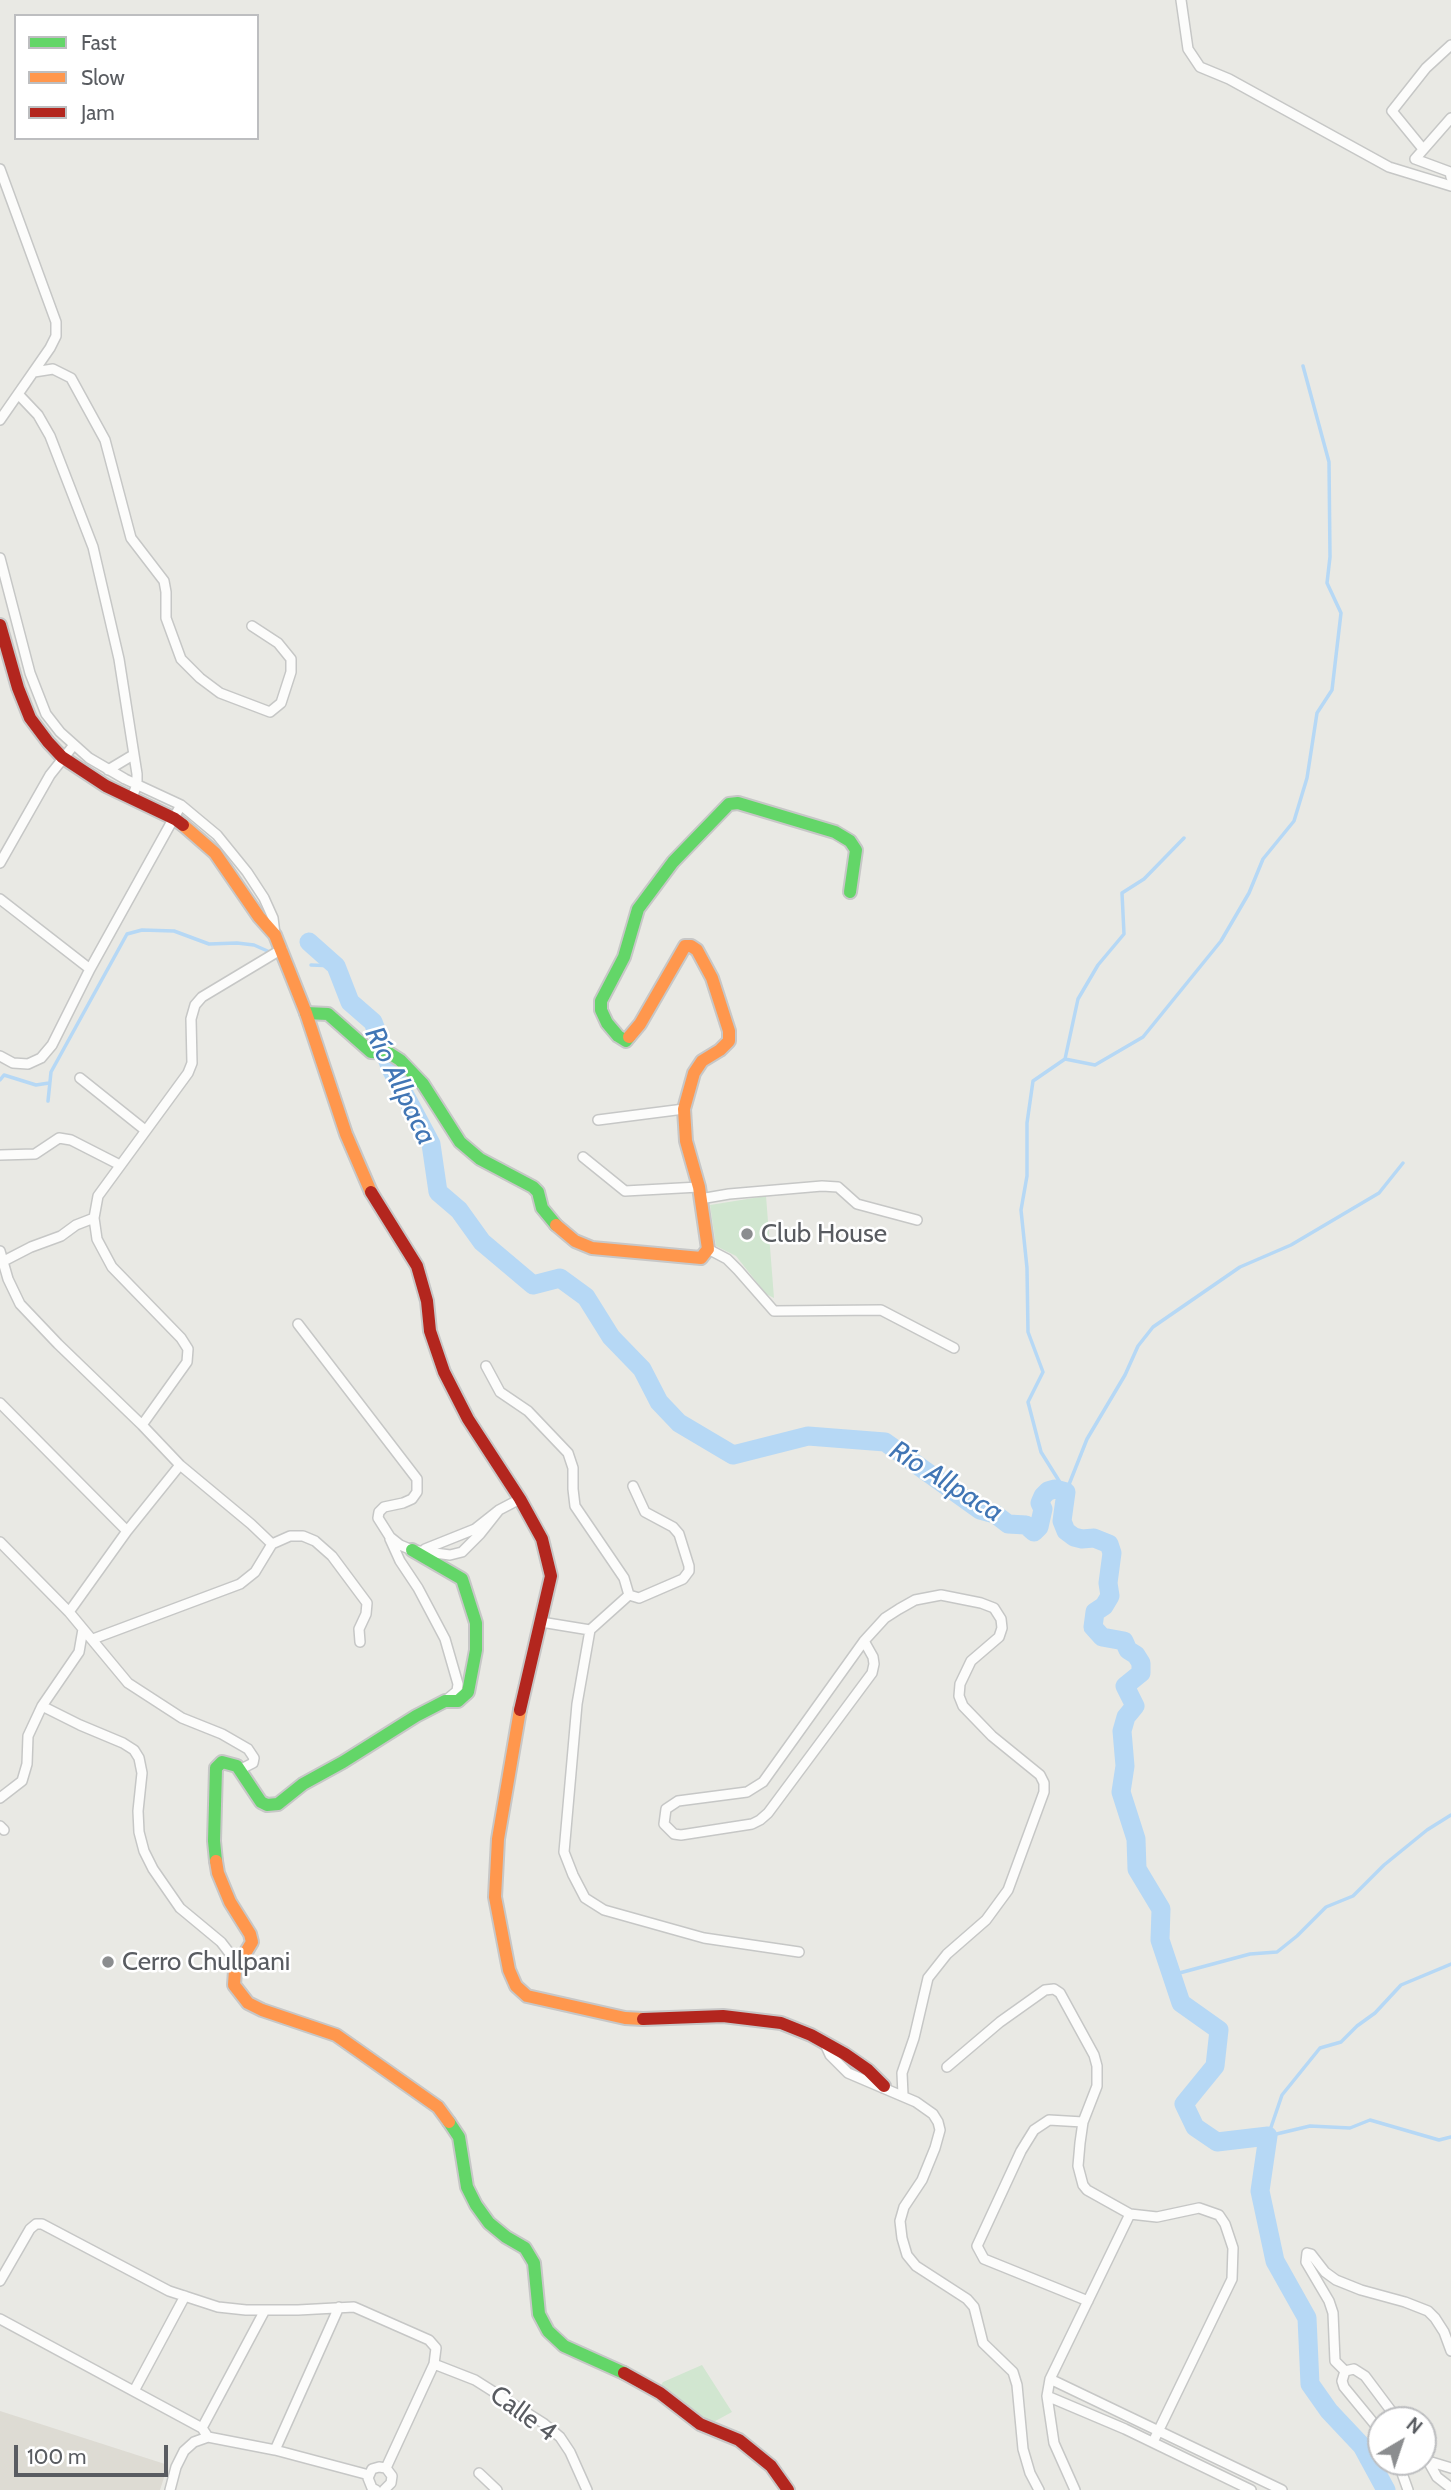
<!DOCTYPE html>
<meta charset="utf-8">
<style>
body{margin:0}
#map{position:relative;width:1451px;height:2490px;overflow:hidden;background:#e9e9e4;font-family:Cabin,sans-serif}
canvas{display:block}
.legend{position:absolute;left:14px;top:14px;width:245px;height:126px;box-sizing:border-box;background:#fff;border:2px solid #bdbec0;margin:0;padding:9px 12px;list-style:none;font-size:21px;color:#595c61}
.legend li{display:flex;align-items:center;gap:14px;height:35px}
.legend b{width:35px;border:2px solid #bdbec0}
.north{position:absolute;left:1367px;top:2406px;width:70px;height:70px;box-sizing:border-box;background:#fff;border:2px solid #bdbec0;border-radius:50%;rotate:39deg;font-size:19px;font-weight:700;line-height:28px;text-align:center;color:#595c61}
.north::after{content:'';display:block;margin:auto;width:24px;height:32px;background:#8b8d8f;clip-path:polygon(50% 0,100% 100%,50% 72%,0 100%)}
.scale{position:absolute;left:14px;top:2445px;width:154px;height:32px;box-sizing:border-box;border:4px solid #595c61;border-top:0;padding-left:9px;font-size:21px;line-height:24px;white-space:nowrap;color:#595c61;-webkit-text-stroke:5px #fff;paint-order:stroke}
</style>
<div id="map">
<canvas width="1451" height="2490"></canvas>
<ul class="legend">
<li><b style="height:9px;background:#63d668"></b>Fast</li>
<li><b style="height:9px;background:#ff974d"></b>Slow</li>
<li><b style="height:9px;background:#b3261e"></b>Jam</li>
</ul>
<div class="north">N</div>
<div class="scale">100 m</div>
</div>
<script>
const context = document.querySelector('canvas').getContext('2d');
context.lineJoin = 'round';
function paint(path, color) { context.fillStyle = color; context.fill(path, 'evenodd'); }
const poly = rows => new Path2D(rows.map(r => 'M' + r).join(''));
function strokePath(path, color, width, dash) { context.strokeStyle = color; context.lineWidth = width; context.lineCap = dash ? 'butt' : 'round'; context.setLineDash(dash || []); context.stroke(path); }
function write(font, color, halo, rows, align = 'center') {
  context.font = font + ' Cabin,sans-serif'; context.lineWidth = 5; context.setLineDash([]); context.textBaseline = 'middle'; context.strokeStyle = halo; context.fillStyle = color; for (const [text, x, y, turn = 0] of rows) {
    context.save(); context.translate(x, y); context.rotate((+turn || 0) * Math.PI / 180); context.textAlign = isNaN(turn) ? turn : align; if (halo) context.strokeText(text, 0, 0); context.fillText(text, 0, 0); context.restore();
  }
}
paint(poly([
 [0,2411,168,2465,160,2490,0,2490]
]), '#dddbd3');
paint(poly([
 [766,1196,774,1298,766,1294,736,1256,716,1246,710,1205],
 [702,2365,732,2412,708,2425,682,2401,660,2387,663,2382]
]), '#d1e6d0');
strokePath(poly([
 [311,965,336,966],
 [1065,1059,1078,999,1098,965,1124,934,1122,893,1144,879,1184,838],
 [0,1080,4,1075,36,1085,49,1083],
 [48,1101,51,1072,127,934,142,930,174,931,209,944,237,943,254,945,272,953],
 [1066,1492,1041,1452,1028,1402,1043,1372,1028,1332,1027,1268,1021,1210,1027,1176,1027,1123,1033,1081,1065,1059,1095,1065,1143,1037,1221,941,1249,893,1263,859,1294,821,1307,778,1317,713,1332,690,1341,613,1327,583,1330,557,1329,462,1303,366],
 [1066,1492,1087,1439,1125,1375,1138,1346,1153,1327,1240,1267,1291,1245,1379,1193,1403,1163],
 [1172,1975,1250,1954,1277,1952,1297,1936,1326,1907,1353,1896,1384,1865,1427,1830,1451,1815],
 [1268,2136,1282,2095,1320,2048,1341,2042,1357,2026,1375,2013,1401,1985,1451,1964],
 [1268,2136,1310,2126,1350,2128,1370,2120,1439,2140,1451,2137]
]), '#b6d8f5', 3.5);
strokePath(poly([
 [309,942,336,966,350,1002,373,1022,391,1069,431,1144,438,1192,459,1210,482,1242,533,1285,560,1278,586,1297,611,1337,642,1369,659,1402,679,1423,733,1455,808,1436,885,1442,980,1510,995,1514,1008,1524,1026,1525,1034,1532,1039,1527,1043,1509,1040,1503,1043,1496,1048,1491,1055,1489,1066,1492,1062,1521,1066,1531,1074,1537,1082,1539,1094,1538,1109,1544,1112,1553,1108,1583,1110,1596,1104,1606,1095,1612,1093,1627,1102,1637,1124,1641,1128,1650,1136,1655,1141,1663,1141,1673,1125,1686,1135,1706,1126,1717,1122,1731,1125,1766,1121,1792,1136,1839,1137,1869,1161,1909,1160,1940,1181,2003,1219,2030,1215,2066,1184,2104,1195,2127,1217,2142,1268,2136,1260,2191,1275,2261,1307,2318,1310,2384,1329,2411,1362,2446,1386,2490]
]), '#b6d8f5', 19);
const street = poly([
 [1181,0,1188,49,1200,67,1229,79,1389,167,1451,186],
 [1451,118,1415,159,1450,172,1451,177],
 [1423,149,1392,111,1426,68,1451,45],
 [0,169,56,322,56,336,50,348,0,420],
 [34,372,53,369,71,378,105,440,131,538,164,581,166,592,166,618,181,659,200,678,220,693,270,712,281,703,291,672,291,659,278,643,252,626],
 [19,395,38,415,50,436,93,547,119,659,137,774,137,784,132,798],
 [0,558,30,673,46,714,60,732,89,758,125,779,181,805,217,835,247,872,264,898,273,918,275,934],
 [108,770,133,755],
 [0,863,50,775,73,746],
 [0,899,90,969],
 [0,1056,13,1063,28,1064,41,1058,52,1045,90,969,181,805],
 [80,1078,145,1130],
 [598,1120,684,1109],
 [0,1155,35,1154,59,1138,71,1140,120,1165],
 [583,1157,625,1191,699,1187],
 [700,1199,729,1194,822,1186,838,1187,857,1204,917,1220],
 [708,1249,727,1259,738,1270,774,1311,881,1310,954,1348],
 [0,1251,8,1279,20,1304,58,1344,142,1425],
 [0,1263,31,1247,61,1236,76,1225,94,1218],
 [298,1324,417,1479,417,1492,412,1499,403,1503,384,1507,379,1512,378,1518,390,1537,400,1545,412,1550,450,1555,462,1552,480,1534,499,1510],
 [486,1366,500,1392,528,1411,568,1453,573,1468,573,1489,575,1506,624,1578,629,1595,639,1598,683,1579,689,1571,689,1566,679,1534,673,1527,645,1512,633,1486],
 [0,1403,127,1531],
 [180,1465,142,1425,187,1362,188,1349,181,1338,112,1267,97,1239,94,1218,98,1196,188,1073,192,1063,191,1019,195,1005,202,997,282,949],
 [390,1539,400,1561,418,1588,445,1639,458,1684,457,1691,445,1701],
 [0,1542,69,1612,128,1683,182,1718,222,1734,248,1749,254,1758,253,1763,243,1768,237,1766],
 [272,1544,290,1536,303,1536,315,1541,332,1556,367,1603,366,1614,359,1629,360,1642],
 [425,1549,475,1529,499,1510,520,1499],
 [69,1612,127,1531,180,1465,251,1524,272,1544,255,1572,240,1584,93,1639],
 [541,1622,590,1630,577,1704,564,1852,573,1875,585,1898,604,1910,704,1938,799,1952],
 [590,1630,629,1595],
 [864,1641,873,1657,874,1664,872,1673,768,1813,760,1820,752,1824,681,1835,674,1834,664,1824,666,1809,678,1801,747,1792,763,1782,864,1641,885,1618,899,1609,915,1600,941,1595,981,1603,994,1608,1001,1619,1002,1628,999,1637,971,1661,960,1684,959,1696,963,1706,992,1736,1040,1775,1044,1783,1044,1792,1008,1890,986,1920,947,1954,928,1978,914,2038,902,2073,903,2095],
 [42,1706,80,1725,123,1743,134,1750,139,1758,142,1773,138,1811,139,1832,144,1851,153,1869,180,1908,221,1942,238,1964],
 [0,1798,22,1781,27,1764,28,1736,42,1706,79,1652,83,1629],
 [0,1826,4,1830],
 [825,2044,830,2055,848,2073,916,2102,933,2114,938,2122,940,2130,935,2148,922,2180,904,2207,900,2221,902,2238,907,2255,916,2266,967,2299,974,2307,983,2343,1013,2372,1017,2385,1023,2449,1030,2473,1039,2490],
 [947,2067,1000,2022,1045,1990,1054,1989,1060,1993,1094,2055,1097,2066,1097,2086,1083,2122,1080,2143,1078,2166,1083,2185,1087,2190,1130,2214,1157,2217,1199,2208,1219,2215,1225,2224,1233,2248,1232,2279,1153,2442],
 [1083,2122,1049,2120,1034,2130,1021,2151,977,2246,984,2259,1088,2301],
 [0,2281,30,2229,36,2224,42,2224,169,2291,218,2307,246,2310,298,2310,354,2307,429,2340,436,2348,434,2364,386,2468],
 [0,2319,202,2428,208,2437],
 [434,2364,475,2380,543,2423,560,2437,570,2452,587,2490],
 [1345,2371,1335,2361,1333,2313,1329,2301,1306,2262,1307,2253,1311,2254,1325,2272,1336,2280,1361,2290,1405,2302,1428,2311,1435,2318,1444,2332,1451,2351],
 [1050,2379,1282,2490],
 [134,2391,185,2296],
 [1047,2396,1125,2429,1251,2490],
 [202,2428,265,2310],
 [1381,2432,1344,2387,1342,2381,1345,2371,1354,2369,1365,2376,1398,2420],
 [275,2450,339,2307],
 [1423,2452,1437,2477,1451,2488],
 [1428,2461,1451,2468],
 [1398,2462,1408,2490],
 [479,2473,497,2490],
 [170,2490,176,2467,184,2451,194,2442,208,2437,275,2450,369,2475],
 [376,2490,372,2488,368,2478,372,2469,379,2467,386,2468,392,2476,391,2483,384,2490],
 [1075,2490,1054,2443,1047,2396,1050,2379,1130,2214]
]);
const fast = poly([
 [306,1013,328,1014,371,1052,389,1053,400,1060,423,1084,460,1142,480,1159,533,1187,538,1192,542,1208,556,1225],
 [629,1037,626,1041,618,1036,607,1023,601,1010,601,1001,624,957,638,909,673,862,729,804,738,803,835,832,850,841,856,850,850,892],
 [216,1861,214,1841,216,1768,222,1762,237,1766,261,1802,267,1805,278,1804,303,1784,343,1762,416,1716,445,1701,458,1701,468,1692,476,1650,476,1623,462,1579,412,1550],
 [449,2122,459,2137,467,2187,476,2205,489,2223,506,2237,525,2248,534,2263,539,2314,548,2331,564,2346,624,2373]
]);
const slow = poly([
 [183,825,215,853,259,917,275,935,306,1013,346,1134,371,1192],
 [556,1225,575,1241,592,1248,701,1258,708,1249,699,1187,686,1141,684,1109,694,1073,702,1061,720,1050,729,1041,729,1031,712,978,697,950,691,946,685,946,640,1024,629,1037],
 [520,1710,498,1839,495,1897,509,1970,516,1986,527,1996,625,2018,643,2019],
 [216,1861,218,1873,230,1902,250,1934,252,1942,235,1970,234,1985,248,2003,262,2010,336,2035,438,2107,449,2122]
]);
const jam = poly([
 [0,625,18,688,30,718,48,742,62,757,106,786,175,819,183,825],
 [371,1192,417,1266,427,1301,430,1331,444,1372,468,1419,520,1499,542,1539,551,1576,520,1710],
 [643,2019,723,2016,781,2023,811,2035,845,2054,868,2070,884,2086],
 [624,2373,660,2393,700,2424,739,2440,771,2466,788,2490]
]);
strokePath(street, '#c6c7c6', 12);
strokePath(fast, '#c7c7c7', 16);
strokePath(slow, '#c7c7c7', 16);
strokePath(jam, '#c7c7c7', 16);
strokePath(street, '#fcfcfb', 9);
strokePath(fast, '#63d668', 12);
strokePath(slow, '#ff974d', 12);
strokePath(jam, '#b3261e', 12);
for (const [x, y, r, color] of [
 [747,1234,7,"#8b8d8f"],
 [108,1962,7,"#8b8d8f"]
]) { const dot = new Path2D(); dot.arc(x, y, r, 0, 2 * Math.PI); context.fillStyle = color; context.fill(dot); strokePath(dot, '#fff', 2.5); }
write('26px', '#595c61', '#fff', [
 ["Club House",761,1234],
 ["Cerro Chullpani",122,1962]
], 'left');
write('26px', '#595c61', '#fff', [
 ["Calle 4",523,2414,36]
]);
write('italic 28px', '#4176b5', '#fff', [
 ["Río Allpaca",400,1086,64],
 ["Río Allpaca",946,1482,32]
]);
</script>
